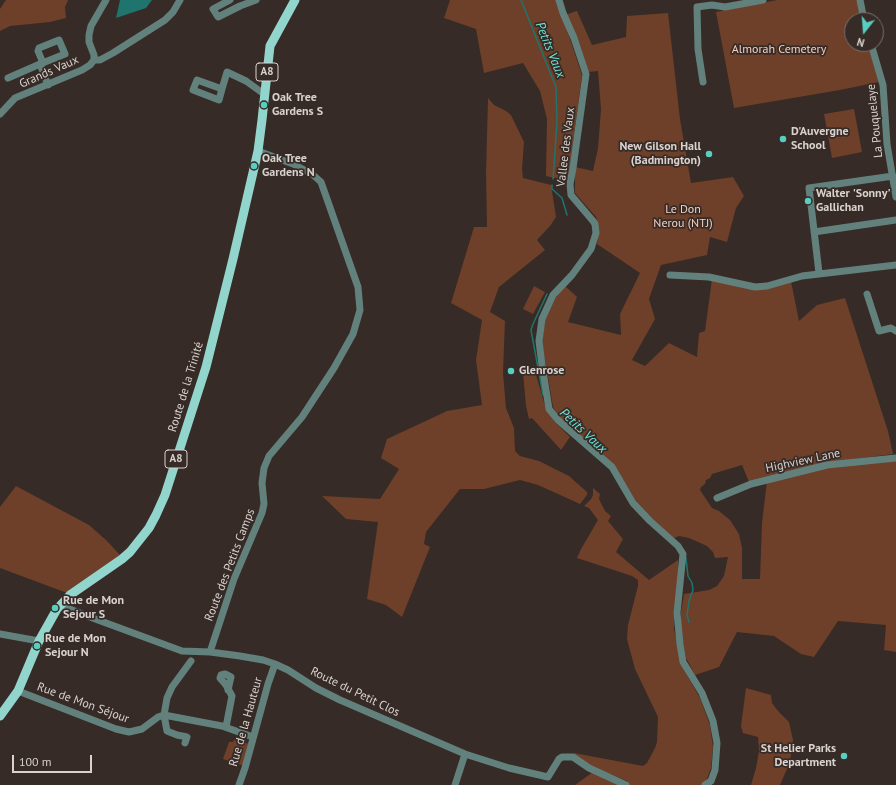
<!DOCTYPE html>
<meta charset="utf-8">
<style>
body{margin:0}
#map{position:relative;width:896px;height:785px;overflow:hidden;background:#362b26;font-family:"PT Sans",sans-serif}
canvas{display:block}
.north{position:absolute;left:844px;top:12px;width:40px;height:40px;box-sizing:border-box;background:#362b26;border:1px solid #786e6a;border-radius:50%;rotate:197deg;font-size:11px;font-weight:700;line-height:16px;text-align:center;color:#dad2cf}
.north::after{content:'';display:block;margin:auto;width:14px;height:18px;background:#58cec1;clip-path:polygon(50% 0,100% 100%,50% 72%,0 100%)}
.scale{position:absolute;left:12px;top:755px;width:80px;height:18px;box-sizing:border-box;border:2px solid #dad2cf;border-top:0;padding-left:5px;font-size:12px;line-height:14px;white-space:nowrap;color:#dad2cf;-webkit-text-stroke:3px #362b26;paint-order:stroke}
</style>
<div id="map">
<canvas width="896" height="785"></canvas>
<div class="north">N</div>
<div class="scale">100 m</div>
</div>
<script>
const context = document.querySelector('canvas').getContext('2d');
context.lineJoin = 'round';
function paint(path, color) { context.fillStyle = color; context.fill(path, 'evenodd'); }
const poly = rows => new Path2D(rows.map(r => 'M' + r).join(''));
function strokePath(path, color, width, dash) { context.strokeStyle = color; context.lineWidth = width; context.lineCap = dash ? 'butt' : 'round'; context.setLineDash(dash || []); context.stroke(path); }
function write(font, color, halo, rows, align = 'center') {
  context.font = font + ' "PT Sans",sans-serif'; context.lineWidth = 3.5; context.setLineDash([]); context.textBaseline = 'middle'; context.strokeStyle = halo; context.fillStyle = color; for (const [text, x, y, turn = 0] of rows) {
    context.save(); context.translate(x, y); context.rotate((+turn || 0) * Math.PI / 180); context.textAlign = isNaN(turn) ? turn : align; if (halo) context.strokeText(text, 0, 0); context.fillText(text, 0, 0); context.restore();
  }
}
paint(poly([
 [6,0,68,0,65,7,66,18,50,22,10,26,0,31,0,9],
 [450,0,557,0,582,75,568,181,546,176,547,119,540,91,523,63,484,73,476,29,444,18],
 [777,0,858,0,861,20,852,20,852,44,868,44,879,82,840,90,734,108,716,12],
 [577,11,592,45,626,37,627,16,668,13,680,119,691,183,733,177,744,196,736,208,727,242,710,237,707,255,661,265,649,299,655,319,632,360,645,366,669,343,697,357,699,333,705,331,712,279,754,288,791,281,799,321,817,305,845,298,888,431,893,454,854,459,749,482,742,465,712,474,710,478,706,480,705,484,701,487,700,490,712,508,719,511,730,520,739,534,742,548,742,579,760,579,762,523,767,481,824,468,896,459,896,652,884,650,886,625,838,621,814,657,801,654,774,636,737,632,719,667,695,675,686,658,681,631,681,612,684,594,709,590,717,586,724,576,728,557,715,558,713,552,707,546,689,538,679,536,674,538,659,526,636,501,614,465,560,418,553,407,542,343,545,320,556,297,565,286,577,297,568,322,621,335,620,314,640,273,597,244,599,229,596,217,575,193,575,167,593,171,598,148,601,109,598,71,588,72,565,15],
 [488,98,494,105,506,111,511,115,524,142,522,169,523,178,551,185,556,217,550,226,537,240,545,250,499,287,490,312,505,321,503,373,506,408,514,428,515,451,520,456,539,461,569,476,587,492,587,495,580,504,538,485,520,480,484,489,460,489,426,532,424,544,430,547,402,617,386,605,367,599,378,522,346,519,322,496,380,499,399,469,381,458,387,439,447,411,482,405,476,360,482,320,451,303,474,227,487,227,486,173],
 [854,109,862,152,832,158,824,114],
 [534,286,545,292,533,314,523,309],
 [534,368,546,409,555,422,570,437,561,450,532,418,529,419,526,406,523,373],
 [16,486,89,525,106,540,121,556,67,593,0,568,0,507],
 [593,488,600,494,599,499,605,511,611,516,608,521,623,539,616,552,649,580,678,560,678,572,674,616,674,629,680,657,684,670,700,698,710,725,713,747,711,768,707,779,701,785,630,785,627,781,591,766,574,756,574,753,643,766,647,763,655,748,657,742,658,717,635,669,627,639,628,625,638,586,638,580,632,576,577,558,581,549,598,520,589,508,584,506,591,499,593,495],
 [746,688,771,695,772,703,778,711,789,722,793,740,790,762,780,785,751,785,756,768,759,751,758,737,743,733,741,726],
 [235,738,249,744,244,766,223,759,229,742,233,742],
 [593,772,623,785,575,785]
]), '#6e3f29');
paint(poly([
 [120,0,152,0,146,8,116,18]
]), '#1f756d');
strokePath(poly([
 [521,0,556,87,557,122,553,179],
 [552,185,552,189,562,198,567,215],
 [543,395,531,330,533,324,547,294],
 [686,558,688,576,692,583,693,590,689,601,687,615,689,622]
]), '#1f756d', 1.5);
strokePath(poly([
 [230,0,213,9,218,17,240,6,256,0],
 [559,0,563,13,574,38,586,74,573,168,570,184,571,195,593,221,595,224,596,233,591,249,572,275,553,295,542,319,539,341,542,365,549,409,558,420,612,467,633,503,650,521,678,546,683,554,677,613,680,644,683,662,702,693,713,721,717,743,715,770,711,781,705,785],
 [860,0,864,20],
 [871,44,883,85,887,144,896,197],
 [94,60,100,60,113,53,165,20,173,12,180,0],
 [43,63,38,51,39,48,59,40,65,54,40,64,48,85],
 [8,78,40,64],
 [703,82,698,49,697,7,712,5,725,7,763,0],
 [222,89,197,80,193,90,219,100,222,89,227,72,246,81,264,94],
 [0,114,15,98,82,70,90,65,94,60,94,55,89,42,89,35,91,26,106,0],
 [814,232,896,220],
 [819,273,809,188,893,176],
 [670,275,709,277,755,287,767,286,802,276,896,265],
 [867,294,879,331,891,328,896,331],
 [717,498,751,484,827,465,896,458],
 [61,604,67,608,98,620,182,651,210,652,240,656,263,660,275,664,288,670,316,688,340,700,465,754,509,768,548,777,559,759,562,757,573,757,589,768,626,785],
 [0,634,39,641],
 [210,652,234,579,262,513,264,504,262,483,264,468,269,456,302,417,334,368,353,334,360,310,358,287,321,182,312,174,293,164,258,151],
 [18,691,116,729,129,732,142,729,158,717,164,715,222,726,253,737],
 [226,727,232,696,226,685,220,678,221,675,225,674,231,677,228,690],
 [185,743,187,737,177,735,167,731,164,715,167,698,172,687,191,661],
 [239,785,245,768,268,684,275,664],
 [455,785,465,754]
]), '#62817c', 7);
strokePath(poly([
 [0,716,18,691,39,641,57,609,70,595,122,559,130,552,149,528,156,515,165,495,206,367,233,259,258,151,262,120,270,46,295,0]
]), '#92d5cc', 9);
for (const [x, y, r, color] of [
 [264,105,4,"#58cec1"],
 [783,139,4,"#58cec1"],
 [709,154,4,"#58cec1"],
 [254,166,4,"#58cec1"],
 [808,201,4,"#58cec1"],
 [511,371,4,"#58cec1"],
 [55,608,4,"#58cec1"],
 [37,646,4,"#58cec1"],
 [844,756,4,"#58cec1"]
]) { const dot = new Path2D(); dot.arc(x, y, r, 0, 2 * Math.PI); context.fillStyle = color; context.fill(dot); strokePath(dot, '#362b26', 1.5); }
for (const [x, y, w] of [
 [267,72,22],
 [176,459,22]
]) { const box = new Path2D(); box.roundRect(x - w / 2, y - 9, w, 18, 3); context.fillStyle = '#362b26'; context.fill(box); strokePath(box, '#dad2cf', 1); }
write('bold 11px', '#dad2cf', null, [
 ["A8",267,72],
 ["A8",176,459]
]);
write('12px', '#f3d1c1', '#362b26', [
 ["Almorah Cemetery",779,50],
 ["Le Don",683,210],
 ["Nerou (NTJ)",683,224]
]);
write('12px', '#dad2cf', '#362b26', [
 ["Grands Vaux",49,72,-24],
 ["La Pouquelaye",875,121,-96],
 ["Vallee des Vaux",566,147,-83],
 ["Route de la Trinité",186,387,-73],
 ["Highview Lane",803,461,-12],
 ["Route des Petits Camps",230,565,-69],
 ["Route du Petit Clos",355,692,26],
 ["Rue de Mon Séjour",83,703,20],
 ["Rue de la Hauteur",246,722,-74]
]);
write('bold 12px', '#dad2cf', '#362b26', [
 ["Oak Tree",272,98],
 ["Gardens S",272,112],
 ["D'Auvergne",791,132],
 ["School",791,146],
 ["New Gilson Hall",701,147,"right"],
 ["(Badmington)",701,161,"right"],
 ["Oak Tree",262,159],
 ["Gardens N",262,173],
 ["Walter 'Sonny'",816,194],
 ["Gallichan",816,208],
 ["Glenrose",519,371],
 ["Rue de Mon",63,601],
 ["Sejour S",63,615],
 ["Rue de Mon",45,639],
 ["Sejour N",45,653],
 ["St Helier Parks",836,749,"right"],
 ["Department",836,763,"right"]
], 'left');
write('italic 13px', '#6de5d7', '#362b26', [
 ["Petits Vaux",550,50,68],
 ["Petits Vaux",583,431,43]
]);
</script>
